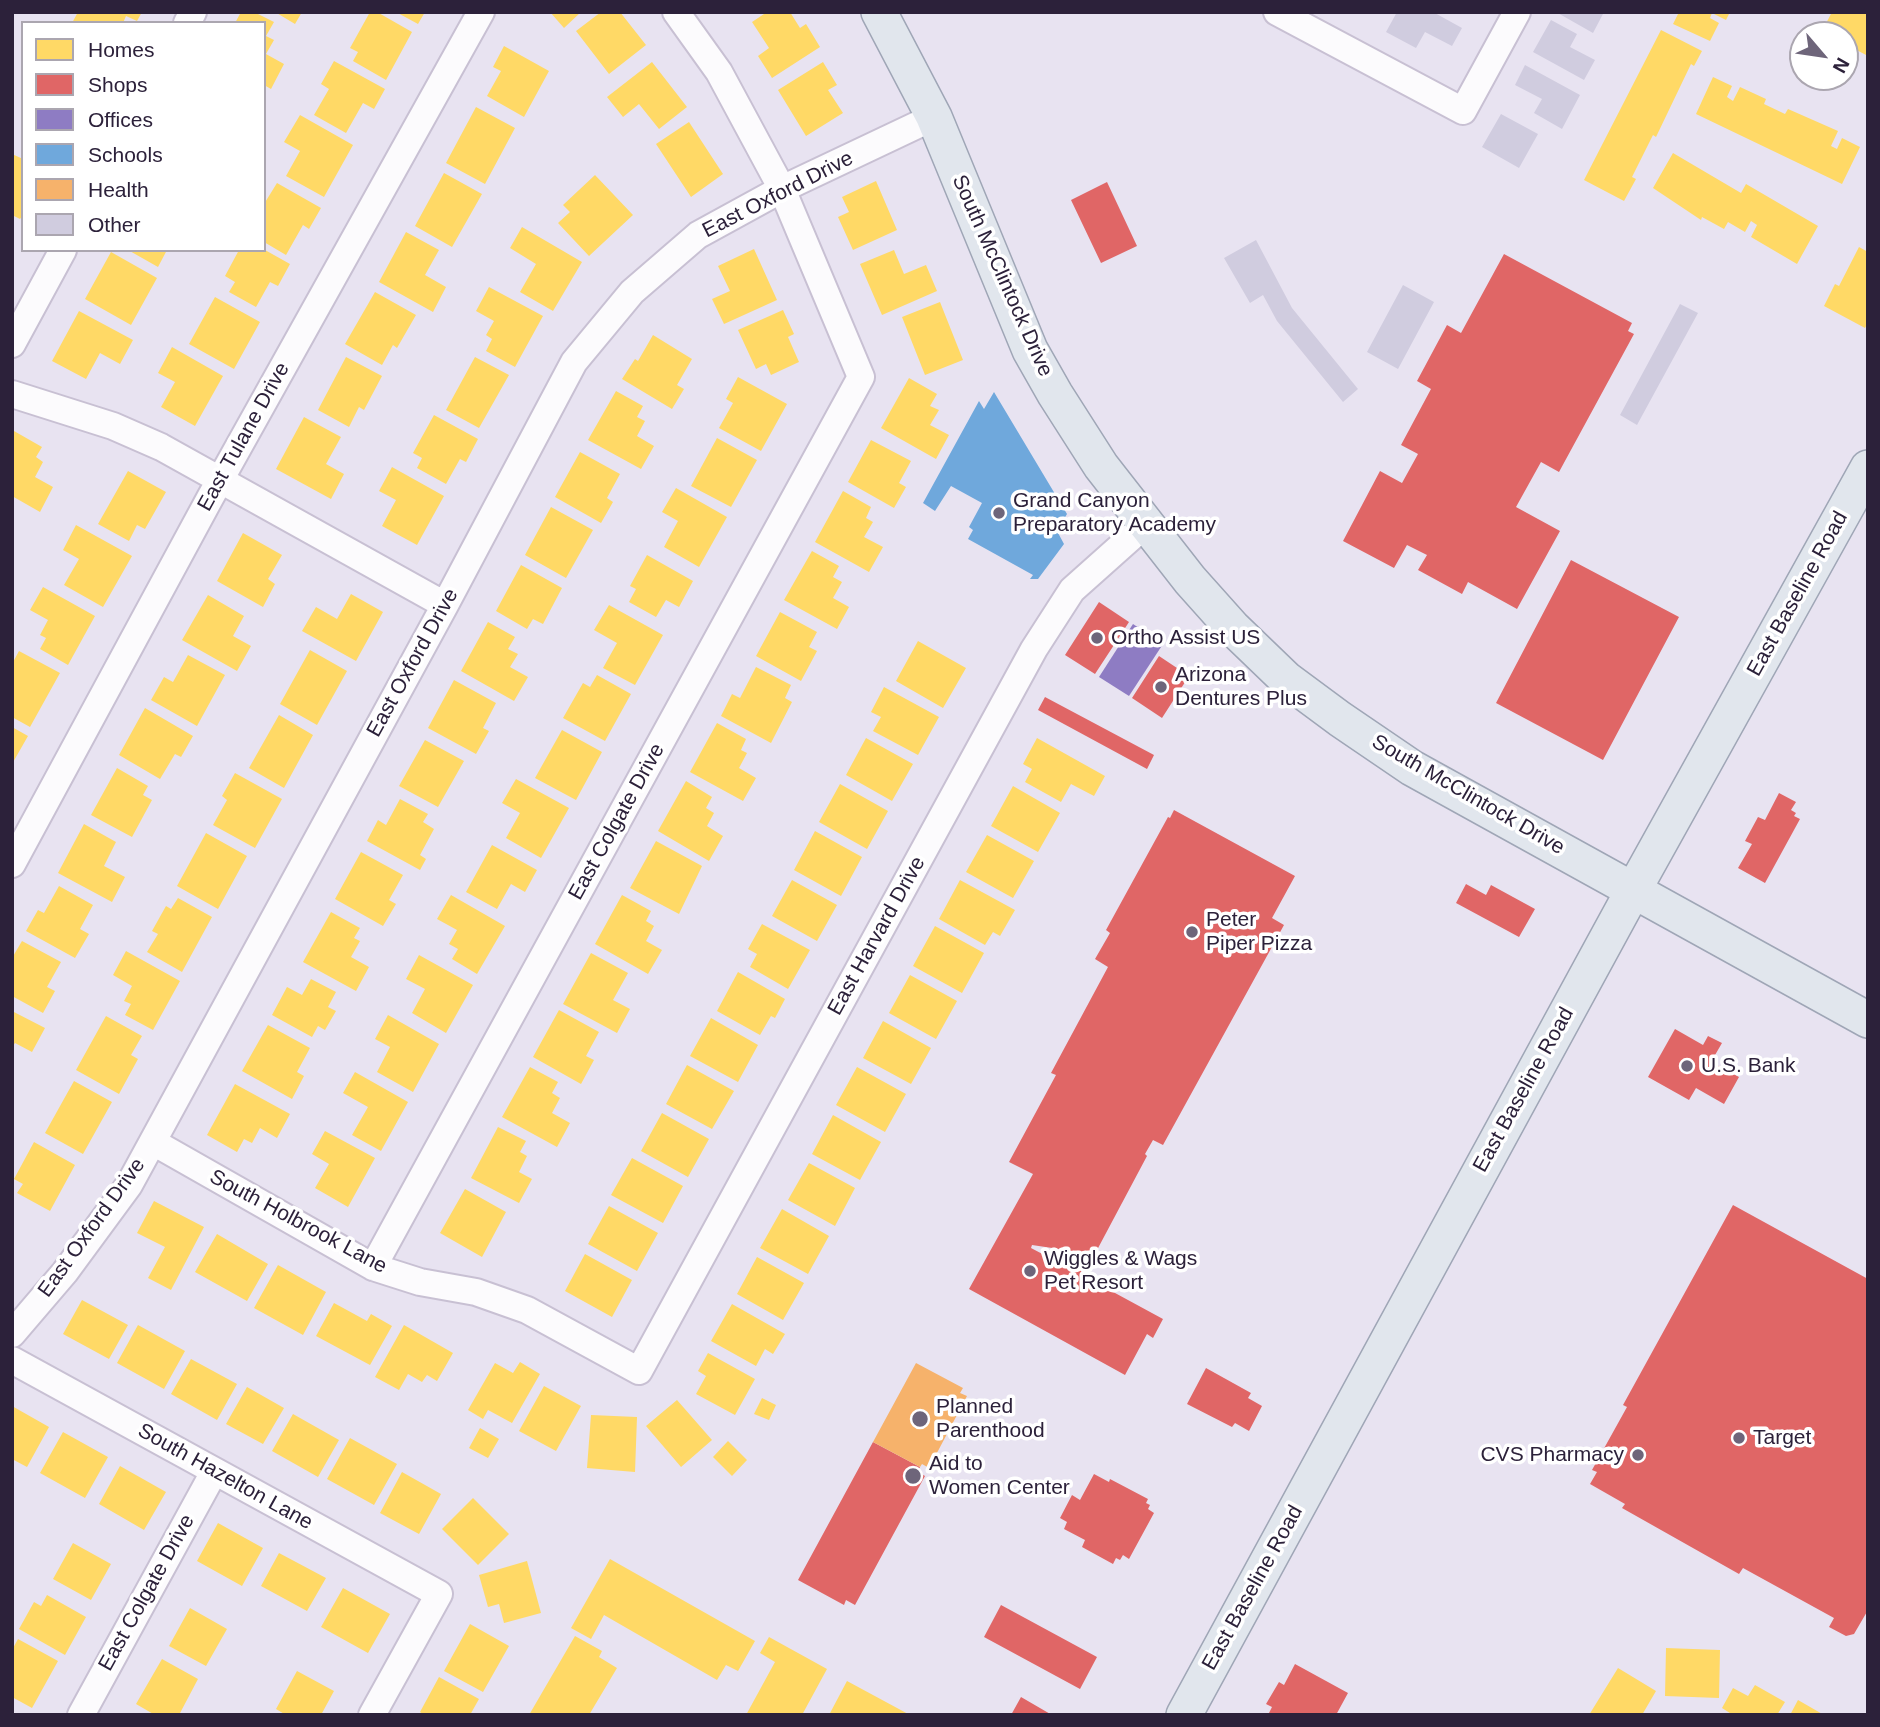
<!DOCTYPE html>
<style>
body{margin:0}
#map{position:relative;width:1880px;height:1727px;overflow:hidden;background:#e8e3f1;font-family:Arial,sans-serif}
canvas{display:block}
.frame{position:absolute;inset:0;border:14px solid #2c213a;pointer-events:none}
.legend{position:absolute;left:21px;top:21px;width:245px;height:231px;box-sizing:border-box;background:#fff;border:2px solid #aba6b0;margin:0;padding:9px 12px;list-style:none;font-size:21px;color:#2c213a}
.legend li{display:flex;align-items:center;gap:14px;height:35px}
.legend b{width:35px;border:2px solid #aba6b0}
.north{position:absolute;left:1789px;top:21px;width:70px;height:70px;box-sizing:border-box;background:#fff;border:2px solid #aba6b0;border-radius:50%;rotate:119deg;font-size:19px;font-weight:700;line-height:28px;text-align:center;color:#2c213a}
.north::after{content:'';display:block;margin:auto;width:24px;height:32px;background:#6e657a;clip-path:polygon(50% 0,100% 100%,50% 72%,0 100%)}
</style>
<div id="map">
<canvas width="1880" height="1727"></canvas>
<div class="frame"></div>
<ul class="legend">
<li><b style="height:19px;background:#ffd966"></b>Homes</li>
<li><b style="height:19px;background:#e06666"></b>Shops</li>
<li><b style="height:19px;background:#8e7cc3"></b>Offices</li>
<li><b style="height:19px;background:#6fa8dc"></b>Schools</li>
<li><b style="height:19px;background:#f6b26b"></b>Health</li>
<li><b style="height:19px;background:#d0ccdf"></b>Other</li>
</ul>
<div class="north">N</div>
</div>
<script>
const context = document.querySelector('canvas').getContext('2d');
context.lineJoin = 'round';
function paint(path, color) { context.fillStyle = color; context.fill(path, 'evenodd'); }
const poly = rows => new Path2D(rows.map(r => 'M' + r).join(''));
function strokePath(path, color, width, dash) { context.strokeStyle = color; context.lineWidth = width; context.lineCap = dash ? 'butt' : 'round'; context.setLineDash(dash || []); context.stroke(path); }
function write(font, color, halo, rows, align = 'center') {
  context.font = font + ' Arial,sans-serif'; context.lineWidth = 7; context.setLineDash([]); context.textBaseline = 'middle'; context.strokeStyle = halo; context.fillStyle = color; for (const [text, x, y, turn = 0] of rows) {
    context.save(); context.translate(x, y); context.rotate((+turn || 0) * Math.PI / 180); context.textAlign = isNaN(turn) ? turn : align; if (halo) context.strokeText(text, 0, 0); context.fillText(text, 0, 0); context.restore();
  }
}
paint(poly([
 [78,12,142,12,137,21,126,16,123,23,72,23],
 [241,12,254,12,274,22,266,36,274,40,266,54,284,64,271,89,264,85,264,23,235,23],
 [275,12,302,12,295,24],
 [370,12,377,12,412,32,386,80,353,61,358,52,350,48],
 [396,12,425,12,418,24],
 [550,12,581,12,564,28],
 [601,12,620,12,646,45,609,74,576,31],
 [767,12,790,12,800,28,806,24,820,47,772,78,758,56,769,48,752,22],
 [1679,12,1730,12,1726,20,1712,13,1710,18,1719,23,1710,41,1673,24],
 [1832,12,1868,12,1868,56,1845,44,1845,35,1829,35,1822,31],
 [1661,30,1702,51,1694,66,1691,64,1656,137,1653,135,1632,177,1636,179,1624,201,1584,180],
 [504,46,549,71,524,117,487,96,501,71,493,67],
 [334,61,385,89,374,109,363,103,346,133,314,115,329,89,321,84],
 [652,62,687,107,659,129,639,104,623,117,607,97],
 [823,62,837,85,828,90,843,113,806,136,778,90],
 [1713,77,1732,86,1727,97,1733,101,1740,87,1766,99,1764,104,1785,114,1788,109,1838,131,1831,146,1837,149,1842,138,1860,147,1842,184,1696,114],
 [476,107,515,128,485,184,446,163],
 [300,115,353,145,324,197,286,176,300,151,284,142],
 [689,122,723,174,691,197,656,144],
 [1673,153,1741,193,1746,184,1818,226,1797,264,1751,237,1757,225,1751,221,1745,232,1728,222,1724,229,1702,217,1701,220,1653,188],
 [12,154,23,159,23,215,20,219,12,215],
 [444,173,482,194,452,247,415,226],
 [595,175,633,215,589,256,558,223,570,212,563,205],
 [876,181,897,230,853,250,838,217,849,212,842,197],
 [277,183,321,208,309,229,303,225,286,255,264,242,264,204],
 [522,227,582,262,553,311,520,292,536,264,510,248],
 [406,232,439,250,425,275,446,287,433,312,379,282],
 [1859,247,1868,252,1868,322,1865,328,1824,306,1835,284,1839,286],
 [754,249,777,300,724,324,712,299,730,291,718,266],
 [128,250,167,250,158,267],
 [239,250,265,250,290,264,278,286,270,282,256,307,229,292,235,282,225,276],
 [894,250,904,274,926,265,937,291,882,315,860,264],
 [111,252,157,278,131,325,85,299],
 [489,287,543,316,515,367,486,351,492,339,486,335,494,321,476,311],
 [375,292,416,315,397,348,393,345,382,365,345,344],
 [215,297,260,322,234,369,189,344],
 [940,302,963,360,925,375,902,317],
 [783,310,794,334,788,337,799,362,771,375,766,364,756,369,738,330],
 [79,311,133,340,120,364,100,353,86,379,52,361],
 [653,335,692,359,677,385,684,389,672,409,622,379,635,359,638,361],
 [172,347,223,376,195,426,161,407,175,382,158,373],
 [346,357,382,376,364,410,359,407,349,427,318,410],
 [475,357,509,375,479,428,446,410],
 [738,377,787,404,761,451,719,428,733,403,726,399],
 [909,378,937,394,930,406,939,410,930,425,949,435,936,459,881,428],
 [616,391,643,406,637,417,645,421,637,436,654,446,641,469,588,440],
 [434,415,478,439,466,462,460,459,446,484,417,468,422,458,413,453],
 [304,417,341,437,326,464,344,474,331,499,276,469],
 [14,431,42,447,36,457,43,462,35,477,53,487,40,512,12,496,12,435],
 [717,438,757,460,731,507,691,486],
 [871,440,911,461,899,483,906,487,894,508,848,482],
 [580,452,620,474,607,498,613,502,601,523,555,497],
 [392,467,444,496,417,545,382,526,396,500,379,491],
 [128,471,166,492,145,529,137,525,129,541,98,524],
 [676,488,727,517,699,567,664,547,678,521,662,512],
 [843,491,871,507,866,518,873,522,864,537,883,547,869,572,815,542],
 [551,507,593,530,566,578,525,555],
 [76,525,132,556,103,607,64,585,79,559,63,550],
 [243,533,282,555,268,579,275,584,263,607,217,581],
 [812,551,839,566,833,577,842,582,833,598,849,607,837,629,784,600],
 [647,555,693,581,679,607,666,600,656,617,629,602,636,589,630,586],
 [521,565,562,588,543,624,533,619,527,629,496,611],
 [43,587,95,616,68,665,40,649,46,638,40,635,48,620,30,610],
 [351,594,383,612,356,661,302,631,316,607,337,619],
 [208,595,244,616,233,636,251,646,237,671,182,640],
 [609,605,663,635,635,685,603,668,617,643,594,630],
 [780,612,817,632,809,647,817,651,801,681,756,656],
 [488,622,515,637,508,649,518,654,510,667,528,677,514,701,461,671],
 [918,641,966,668,943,708,896,681],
 [310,650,347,671,317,725,280,704],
 [19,651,60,673,30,727,12,717,12,664],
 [188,655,225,675,197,726,151,700,164,677,173,682],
 [756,667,791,685,785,698,792,702,771,743,721,716,732,694,740,698],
 [597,675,631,694,605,741,563,718,583,683,590,687],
 [454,680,496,703,483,728,489,731,476,754,428,728],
 [884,687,939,717,918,755,873,731,881,717,871,712],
 [145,708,193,736,181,757,175,754,160,779,119,755],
 [279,715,313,735,284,788,249,768],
 [717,723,746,739,741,750,747,753,739,768,756,778,743,801,690,772],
 [12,727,28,736,12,764],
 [562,730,602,752,576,800,535,778],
 [866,738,913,764,892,801,846,775],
 [1037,738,1105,776,1094,796,1071,784,1061,802,1025,782,1032,769,1023,764],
 [425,740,464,761,438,807,399,786],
 [117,768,148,786,143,795,152,800,132,837,91,815],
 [235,773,282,799,255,848,213,825,227,800,222,796],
 [516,779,569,808,541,858,506,838,520,813,502,803],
 [686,781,712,797,706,808,714,813,707,826,723,836,709,861,658,831],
 [840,784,888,811,867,849,819,822],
 [1013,786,1060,813,1038,852,991,826],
 [400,799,428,814,423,822,434,829,420,855,426,859,420,870,367,841,378,820,386,825],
 [84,824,116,842,104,866,125,877,112,902,58,873],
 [815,831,862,857,841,896,794,870],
 [206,833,247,856,218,909,177,886],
 [987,835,1034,861,1013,898,966,872],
 [656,841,702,866,679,914,630,888],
 [492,845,537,870,525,892,511,884,497,909,466,892],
 [361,852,403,875,389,900,396,904,383,926,335,899],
 [792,880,837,905,817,941,772,916],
 [960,880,1015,910,1000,936,993,932,985,945,939,919],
 [59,886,93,905,80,929,89,934,75,958,26,931,38,910,44,913],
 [451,895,505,926,477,974,452,959,458,949,449,944,457,930,437,919],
 [622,895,651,911,646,921,654,926,646,941,662,950,648,974,595,944],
 [178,898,212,917,182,972,147,952,158,934,152,931,166,906,171,909],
 [331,912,360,928,354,938,360,941,351,957,369,967,356,991,303,962],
 [762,924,810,950,788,989,750,967,757,954,748,949],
 [935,926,984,953,962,993,913,966],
 [22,941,61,962,47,987,55,991,43,1013,12,996,12,958],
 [126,951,180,981,153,1030,125,1015,131,1004,124,1001,132,986,113,975],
 [591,953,628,973,613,1000,630,1009,617,1033,563,1004],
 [419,955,473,985,446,1033,412,1013,425,989,406,979],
 [738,972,785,999,775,1018,771,1016,760,1035,717,1011],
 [910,975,957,1001,936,1039,889,1013],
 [311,979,336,992,328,1007,336,1011,325,1030,318,1026,312,1037,272,1015,287,987,302,995],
 [559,1010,599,1032,586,1056,594,1060,581,1084,533,1057],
 [12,1011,45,1028,32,1052,15,1043,12,1048],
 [388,1015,439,1044,413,1092,377,1072,390,1047,375,1039],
 [106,1016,142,1036,131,1055,138,1059,119,1094,76,1070],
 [711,1018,758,1045,738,1082,690,1056],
 [883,1021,931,1048,911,1084,863,1058],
 [268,1025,310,1048,297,1072,304,1076,292,1099,242,1071],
 [687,1065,734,1091,712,1129,666,1104],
 [530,1067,558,1082,552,1093,560,1098,552,1113,570,1123,557,1147,502,1117],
 [857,1067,906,1094,885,1132,836,1105],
 [355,1072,408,1102,381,1151,352,1135,368,1107,343,1093],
 [74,1081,112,1102,83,1154,45,1133],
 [235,1084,290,1114,277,1138,260,1128,252,1143,244,1139,237,1152,207,1135],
 [662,1113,709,1139,688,1177,641,1151],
 [833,1115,881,1142,860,1180,812,1154],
 [498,1127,526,1141,520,1152,527,1156,519,1172,532,1179,519,1203,471,1178],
 [325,1131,375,1158,348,1207,315,1188,329,1164,312,1154],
 [34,1142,75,1165,50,1211,17,1193,23,1184,14,1179],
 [632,1158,683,1186,663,1223,611,1195],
 [809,1163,855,1188,835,1226,788,1200],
 [465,1189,506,1212,482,1257,440,1233],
 [154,1201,204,1227,171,1290,148,1278,165,1247,137,1233],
 [609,1206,658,1233,637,1271,588,1244],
 [782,1209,829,1236,808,1274,760,1248],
 [217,1234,268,1264,247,1301,195,1272],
 [585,1254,632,1280,612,1317,565,1291],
 [757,1257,804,1283,783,1320,737,1294],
 [278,1265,326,1292,303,1335,254,1308],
 [82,1300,128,1325,109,1359,63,1334],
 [334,1303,367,1321,371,1314,392,1326,370,1365,316,1336],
 [732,1304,785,1334,773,1354,765,1349,756,1366,711,1341],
 [138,1325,185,1351,164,1389,117,1363],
 [404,1325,453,1353,437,1381,427,1375,422,1382,408,1374,399,1390,375,1377],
 [708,1353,755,1379,735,1415,696,1394,706,1376,698,1371],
 [191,1359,237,1384,217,1420,171,1394],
 [520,1362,540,1374,512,1423,488,1410,483,1419,468,1410,495,1363,513,1373],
 [544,1386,581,1406,556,1451,519,1431],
 [247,1387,284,1408,263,1444,226,1424],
 [762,1398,776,1405,769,1420,754,1414],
 [677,1400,712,1440,681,1467,646,1426],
 [12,1406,49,1427,27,1467,12,1459],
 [293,1414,339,1440,318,1477,272,1451],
 [591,1415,637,1417,635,1472,587,1468],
 [480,1428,499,1439,488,1458,469,1448],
 [63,1432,108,1457,85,1498,40,1473],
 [350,1438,397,1464,374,1505,327,1479],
 [728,1441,747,1460,732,1476,713,1457],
 [120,1466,166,1492,144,1530,99,1504],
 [402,1472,441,1494,419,1534,380,1513],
 [473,1498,509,1534,478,1565,442,1529],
 [218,1523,263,1548,242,1586,197,1561],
 [73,1543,111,1564,91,1600,53,1579],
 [279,1553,326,1578,307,1611,261,1586],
 [610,1559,755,1641,738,1671,726,1665,717,1680,604,1615,591,1639,571,1628],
 [527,1561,541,1613,504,1623,499,1604,488,1607,479,1575],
 [343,1588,390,1614,368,1653,321,1627],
 [47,1595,86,1617,65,1655,19,1629,34,1602,41,1606],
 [190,1608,227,1629,206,1666,169,1646],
 [470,1624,509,1646,483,1692,444,1671],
 [575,1636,602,1651,599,1657,617,1668,589,1715,529,1715],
 [769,1637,827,1669,802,1715,746,1715,775,1662,760,1653],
 [18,1639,58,1661,32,1708,12,1697,12,1650],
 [1666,1648,1720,1650,1719,1698,1665,1696],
 [162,1659,198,1679,179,1715,155,1715,136,1704],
 [1618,1668,1656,1691,1642,1715,1589,1715],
 [297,1671,334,1691,321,1715,286,1715,276,1709],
 [439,1677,479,1699,470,1715,424,1715,420,1712],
 [847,1681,910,1715,829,1715],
 [1755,1685,1785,1702,1777,1715,1733,1715,1722,1708,1733,1688,1748,1696],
 [1798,1700,1824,1715,1790,1715]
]), '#ffd966');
paint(poly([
 [1107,182,1137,246,1101,263,1071,200],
 [1504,254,1632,323,1628,331,1634,334,1559,472,1541,462,1516,507,1560,531,1517,609,1468,582,1462,594,1418,570,1427,555,1407,545,1394,568,1343,541,1380,471,1402,483,1418,454,1401,445,1431,389,1417,381,1447,325,1461,333],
 [1571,560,1679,617,1603,760,1496,703],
 [1099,602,1129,622,1095,674,1065,655],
 [1159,656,1189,676,1162,718,1132,698],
 [1045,697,1154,755,1147,769,1038,710],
 [1779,793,1796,802,1791,810,1796,813,1794,816,1800,819,1765,883,1738,868,1752,844,1745,841,1758,817,1765,820],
 [1174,810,1295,876,1272,918,1284,925,1163,1145,1153,1140,1145,1154,1147,1156,1097,1250,1094,1249,1080,1274,1163,1319,1153,1338,1147,1334,1125,1375,969,1289,1033,1174,1009,1162,1056,1075,1051,1073,1108,967,1095,959,1110,933,1106,930,1168,817,1170,818],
 [1032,1245,1079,1252,1071,1269,1031,1248],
 [1466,884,1486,895,1491,885,1535,909,1519,937,1456,903],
 [1675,1029,1703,1045,1708,1036,1722,1043,1711,1062,1739,1077,1724,1104,1696,1088,1689,1100,1648,1077],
 [1733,1205,1868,1279,1868,1610,1854,1634,1846,1636,1829,1627,1834,1618,1743,1568,1739,1574,1622,1508,1625,1504,1590,1484,1597,1472,1592,1470,1627,1407,1623,1405],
 [1206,1368,1251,1393,1248,1398,1262,1406,1249,1431,1235,1423,1232,1427,1187,1404],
 [873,1442,920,1467,918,1472,925,1476,855,1605,846,1600,844,1605,798,1580],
 [1094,1474,1109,1482,1110,1479,1148,1499,1146,1503,1150,1505,1148,1509,1154,1513,1129,1559,1123,1555,1120,1560,1116,1558,1113,1564,1082,1547,1085,1540,1064,1529,1067,1522,1060,1518,1072,1495,1080,1500],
 [1001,1605,1097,1657,1080,1689,984,1637],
 [1295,1664,1348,1693,1336,1715,1268,1715,1272,1707,1266,1704,1279,1682,1284,1685],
 [1021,1697,1052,1715,1011,1715]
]), '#e06666');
paint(poly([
 [1133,624,1163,644,1129,696,1099,677]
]), '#8e7cc3');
paint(poly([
 [994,392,1067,514,1057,531,1064,544,1038,579,1030,579,1033,575,968,539,973,530,969,527,982,503,951,486,935,511,923,503,979,401,984,409]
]), '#6fa8dc');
paint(poly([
 [916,1363,963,1388,960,1393,967,1396,929,1468,922,1464,920,1467,873,1442]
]), '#f6b26b');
paint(poly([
 [1397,12,1433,12,1462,28,1452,46,1425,32,1416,48,1386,32],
 [1556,12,1604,12,1593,33],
 [1551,20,1577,34,1570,47,1595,60,1584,80,1533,52],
 [1525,65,1580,95,1562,129,1534,113,1542,99,1515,85],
 [1501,114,1538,134,1519,168,1482,147],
 [1256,240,1292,308,1358,389,1343,402,1277,321,1263,295,1250,303,1224,258],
 [1403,285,1434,302,1398,369,1367,352],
 [1680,304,1698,313,1637,425,1620,415]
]), '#d0ccdf');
const minor = poly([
 [1277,12,1463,111,1517,12],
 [187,23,193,12],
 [12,344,63,250],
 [12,394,113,426,161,447,445,605],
 [12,864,210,498,481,12],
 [153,1142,373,1267,420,1282,476,1292,527,1310,639,1371,1034,649,1072,590,1146,524],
 [373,1267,861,377,782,189,719,72,676,12],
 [12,1334,65,1272,129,1185,445,605,574,362,632,292,698,235,782,189,934,117],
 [12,1360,439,1594,372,1715],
 [81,1715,214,1472]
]);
const major = poly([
 [879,12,934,117,1030,350,1055,394,1101,466,1190,580,1232,627,1286,679,1340,719,1412,768,1868,1020],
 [1184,1715,1634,889,1868,468]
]);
strokePath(minor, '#c8c0d3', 30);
strokePath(major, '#9fa6b6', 38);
strokePath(minor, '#fcfbfd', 26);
strokePath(major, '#e1e6ed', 35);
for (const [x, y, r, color] of [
 [999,513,7,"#6e657a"],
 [1097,638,7,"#6e657a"],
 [1161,687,7,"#6e657a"],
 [1192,932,7,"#6e657a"],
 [1687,1066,7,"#6e657a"],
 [1030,1271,7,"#6e657a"],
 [920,1419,9,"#6e657a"],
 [1739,1438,7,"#6e657a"],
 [1638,1455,7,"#6e657a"],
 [913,1476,9,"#6e657a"]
]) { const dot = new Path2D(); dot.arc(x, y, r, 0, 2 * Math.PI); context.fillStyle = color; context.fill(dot); strokePath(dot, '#fff', 2.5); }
write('21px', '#2c213a', '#fff', [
 ["East Oxford Drive",778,195,-27],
 ["South McClintock Drive",1002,276,66],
 ["East Tulane Drive",244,437,-61],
 ["East Baseline Road",1798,594,-61],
 ["East Oxford Drive",413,663,-61],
 ["South McClintock Drive",1468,795,30],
 ["East Colgate Drive",617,822,-61],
 ["East Harvard Drive",877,936,-61],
 ["East Baseline Road",1524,1090,-61],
 ["South Holbrook Lane",298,1222,28],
 ["East Oxford Drive",92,1228,-54],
 ["South Hazelton Lane",225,1477,29],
 ["East Baseline Road",1253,1588,-61],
 ["East Colgate Drive",147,1593,-61]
]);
write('21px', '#2c213a', '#fff', [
 ["Grand Canyon",1013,501],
 ["Preparatory Academy",1013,525],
 ["Ortho Assist US",1111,638],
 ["Arizona",1175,675],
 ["Dentures Plus",1175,699],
 ["Peter",1206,920],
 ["Piper Pizza",1206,944],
 ["U.S. Bank",1701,1066],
 ["Wiggles & Wags",1044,1259],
 ["Pet Resort",1044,1283],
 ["Planned",936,1407],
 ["Parenthood",936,1431],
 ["Target",1753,1438],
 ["CVS Pharmacy",1624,1455,"right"],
 ["Aid to",929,1464],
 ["Women Center",929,1488]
], 'left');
</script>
